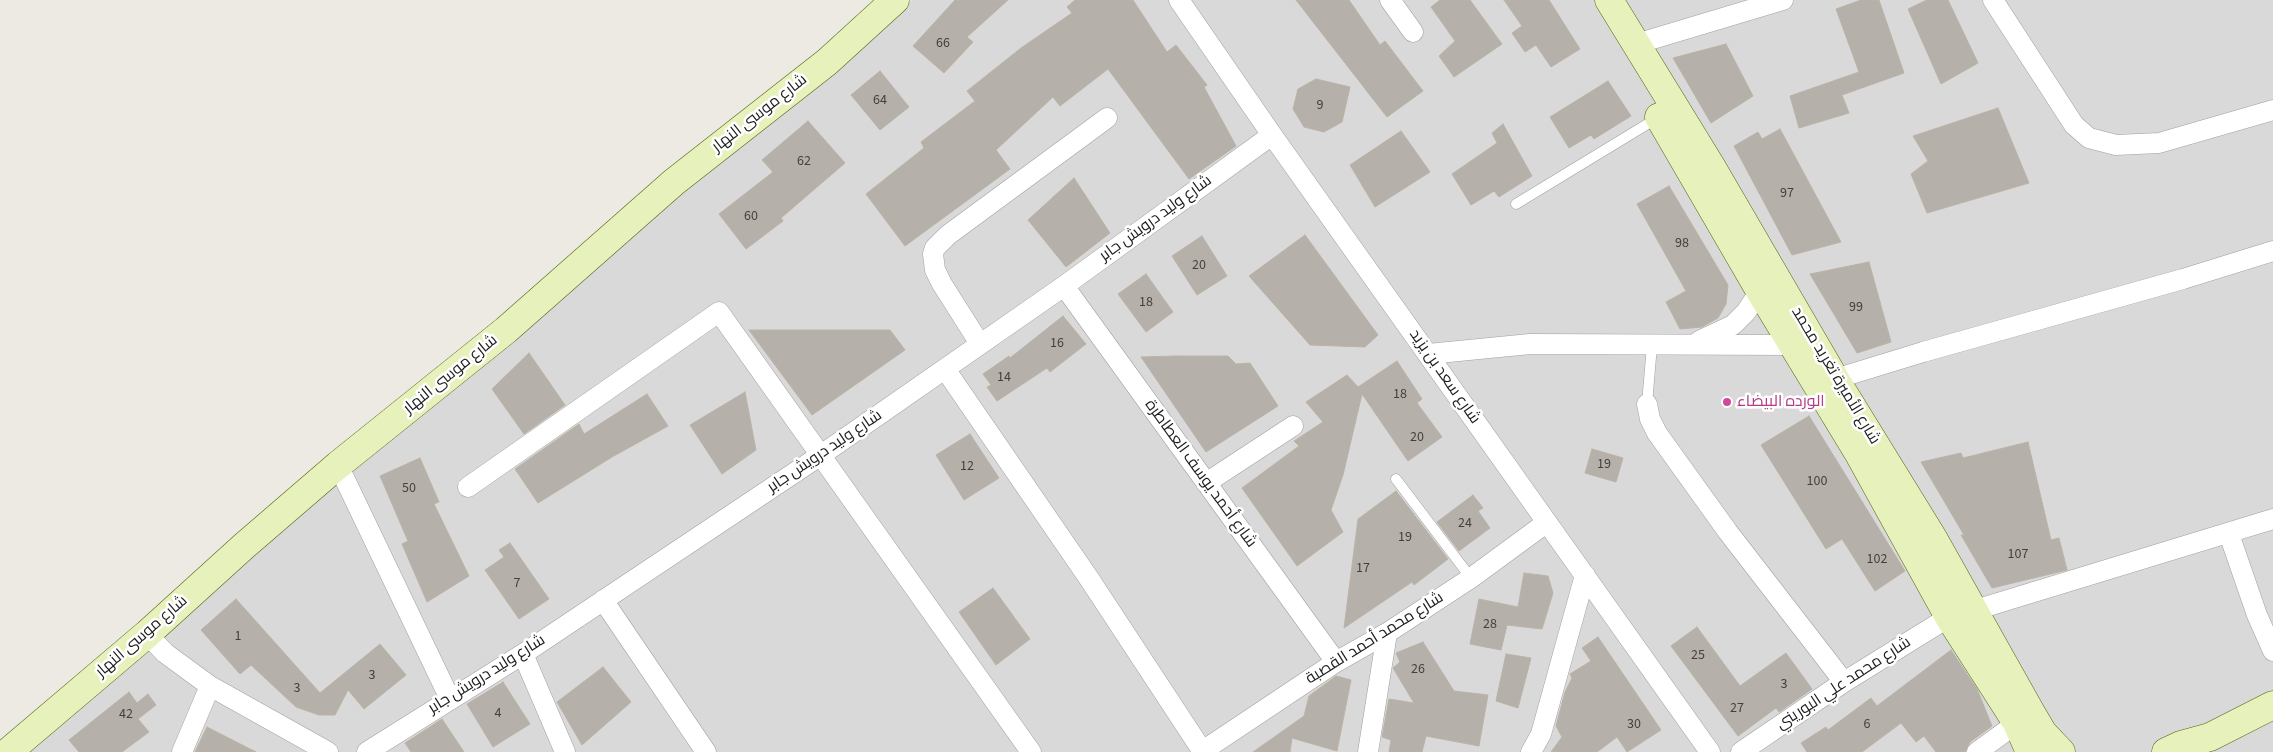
<!DOCTYPE html>
<meta charset="utf-8">
<style>
body{margin:0}
canvas{display:block;background:#eceae3}
</style>
<canvas width="2273" height="752"></canvas>
<script>
const context = document.querySelector('canvas').getContext('2d');
context.lineJoin = 'round';
function paint(path, color) { context.fillStyle = color; context.fill(path, 'evenodd'); }
const poly = rows => new Path2D(rows.map(r => 'M' + r).join(''));
function strokePath(path, color, width, dash) { context.strokeStyle = color; context.lineWidth = width; context.lineCap = dash ? 'butt' : 'round'; context.setLineDash(dash || []); context.stroke(path); }
function write(font, color, halo, rows, align = 'center') {
  context.font = font + ' "Source Sans 3",Cairo,sans-serif'; context.lineWidth = 5; context.setLineDash([]); context.textBaseline = 'middle'; context.strokeStyle = halo; context.fillStyle = color; for (const [text, x, y, turn = 0] of rows) {
    context.save(); context.translate(x, y); context.rotate((+turn || 0) * Math.PI / 180); context.textAlign = isNaN(turn) ? turn : align; if (halo) context.strokeText(text, 0, 0); context.fillText(text, 0, 0); context.restore();
  }
}
paint(poly([
 [912,0,2273,0,2273,752,4,752]
]), '#dad9d9');
const building = poly([
 [955,0,1008,0,967,37,973,42,944,73,913,46,955,0],
 [1075,0,1133,0,1167,52,1176,45,1207,85,1204,87,1236,146,1189,179,1108,69,1060,106,1053,97,996,150,1010,169,905,246,866,194,924,148,921,142,975,101,967,91,1021,48,1072,13,1067,7,1075,0],
 [1296,0,1349,0,1380,45,1385,41,1423,91,1387,117,1296,0],
 [1440,0,1470,0,1502,44,1454,77,1439,56,1455,41,1431,7,1440,0],
 [1504,0,1549,0,1580,49,1551,67,1536,45,1525,52,1512,33,1522,26,1504,0],
 [1861,0,1879,0,1904,73,1842,95,1849,113,1799,128,1790,96,1859,72,1836,9,1861,0],
 [1927,0,1948,0,1978,63,1941,84,1908,9,1927,0],
 [1726,44,1753,96,1711,123,1673,58,1726,44],
 [880,71,909,107,880,130,851,95,880,71],
 [1316,79,1350,87,1342,122,1324,132,1304,127,1293,109,1298,89,1316,79],
 [1608,81,1631,116,1594,139,1591,135,1569,148,1550,117,1608,81],
 [1998,108,2029,183,1927,213,1911,174,1928,161,1913,136,1998,108],
 [808,121,845,163,781,218,783,221,746,249,719,214,773,172,762,160,808,121],
 [1503,124,1532,176,1499,197,1494,191,1471,205,1452,174,1497,143,1492,133,1503,124],
 [1780,129,1841,242,1792,255,1734,146,1758,132,1762,139,1780,129],
 [1401,131,1430,172,1375,207,1350,165,1401,131],
 [1074,178,1110,233,1066,267,1028,220,1074,178],
 [1669,186,1728,285,1726,304,1718,318,1702,327,1680,329,1666,302,1686,291,1637,204,1669,186],
 [1305,235,1378,335,1365,347,1310,345,1249,276,1305,235],
 [1202,236,1227,276,1197,295,1172,256,1202,236],
 [1869,262,1891,342,1857,353,1810,274,1869,262],
 [1146,274,1173,312,1146,332,1118,294,1146,274],
 [1063,316,1086,344,1050,372,1047,368,997,401,987,387,991,385,983,374,1009,356,1010,358,1063,316],
 [749,330,890,330,905,350,812,415,749,330],
 [529,353,565,405,524,434,492,389,529,353],
 [1176,356,1228,356,1236,364,1250,363,1278,406,1206,452,1141,357,1176,356],
 [1397,361,1422,399,1417,403,1442,437,1408,461,1362,394,1343,475,1331,510,1343,532,1297,566,1242,488,1299,446,1294,441,1323,422,1306,402,1347,375,1358,387,1397,361],
 [745,392,756,450,722,474,690,425,745,392],
 [647,394,668,426,612,457,538,503,515,469,579,424,584,434,647,394],
 [1809,416,1905,571,1875,591,1842,539,1826,549,1761,445,1809,416],
 [970,434,999,478,964,500,936,455,970,434],
 [2028,442,2051,540,2059,538,2067,570,1992,588,1961,535,1964,535,1921,462,1961,453,1963,458,2028,442],
 [1592,449,1623,458,1616,482,1585,473,1592,449],
 [420,458,439,502,434,504,469,576,427,602,402,544,408,541,380,476,420,458],
 [1396,491,1448,559,1414,585,1412,582,1344,628,1358,519,1396,491],
 [1473,495,1483,508,1478,511,1490,528,1459,551,1437,522,1473,495],
 [510,543,549,599,519,619,485,570,504,557,499,550,510,543],
 [1524,573,1548,576,1553,593,1542,629,1507,625,1501,650,1470,644,1479,599,1518,607,1524,573],
 [993,588,1030,639,996,665,959,612,993,588],
 [236,599,320,693,380,644,406,675,364,709,348,690,335,715,319,715,296,707,251,665,240,674,201,630,236,599],
 [1697,627,1740,686,1786,653,1812,689,1779,712,1776,708,1738,736,1671,646,1697,627],
 [1598,637,1661,730,1627,752,1617,737,1597,752,1551,752,1562,737,1556,726,1565,692,1572,678,1570,674,1591,661,1582,648,1598,637],
 [1423,642,1454,691,1488,695,1479,746,1426,736,1422,752,1389,752,1391,740,1382,737,1389,699,1414,703,1393,668,1400,662,1396,653,1423,642],
 [1951,650,1977,689,1992,726,1970,742,1965,752,1936,752,1924,736,1916,742,1901,723,1862,752,1807,752,1801,743,1826,727,1828,730,1871,698,1877,706,1951,650],
 [1506,654,1531,658,1518,708,1496,701,1506,654],
 [603,667,631,702,582,745,557,702,603,667],
 [1336,676,1351,680,1337,751,1292,738,1290,752,1253,752,1304,716,1309,696,1336,676],
 [503,682,530,724,493,747,467,704,503,682],
 [129,692,137,703,148,694,156,705,138,719,149,732,122,752,79,752,69,740,129,692],
 [442,719,464,752,411,752,405,743,442,719],
 [207,727,256,752,195,752,207,727]
]);
paint(building, '#b5b0a9');
strokePath(building, '#bcb3a7', 1);
const lane = poly([
 [1516,204,1659,117],
 [1647,404,1652,345],
 [1396,479,1471,578]
]);
const street = poly([
 [1179,0,1272,135,1710,752],
 [1390,0,1413,32],
 [1993,0,2074,125,2089,138,2116,145,2159,143,2273,110],
 [1636,44,1783,0],
 [1064,286,1336,662],
 [1699,341,1733,325,1746,312,1760,291],
 [980,344,942,284,935,270,933,254,935,248,948,235,1107,118],
 [1428,354,1530,344,1792,345],
 [945,369,1090,580,1203,752],
 [1835,379,1923,352,2183,279,2273,251],
 [1647,404,1650,419,1657,433,1728,532,1844,682],
 [338,465,450,699],
 [1206,483,1293,426],
 [468,487,719,312,1031,752],
 [2229,534,2257,615,2273,651],
 [603,600,706,752],
 [1975,610,2273,519],
 [147,634,165,653,210,686,328,752],
 [523,654,565,752],
 [182,752,210,686],
 [367,752,523,654,821,455,1064,286,1272,135],
 [1201,752,1336,662,1387,633,1471,578,1546,523],
 [1368,752,1387,633],
 [1531,752,1541,734,1585,575],
 [1741,752,1844,682,1949,617],
 [1977,752,2017,723]
]);
const secondary = poly([
 [1609,0,1711,166,1835,379,1933,538,2029,709,2043,733,2061,752],
 [1659,117,1760,291,1859,454,1949,617,2017,723,2030,752],
 [8,752,147,634,244,546,338,465,506,330,674,182,827,62,895,0],
 [2166,752,2181,745,2210,737,2273,705]
]);
strokePath(lane, '#a0a0a0', 11);
strokePath(street, '#a0a0a0', 21);
strokePath(secondary, '#516511', 29);
strokePath(lane, '#fff', 10);
strokePath(street, '#fff', 20);
strokePath(secondary, '#e7f1bc', 28);
for (const [x, y, r, color] of [
 [1727,402,5,"#d1479c"]
]) { const dot = new Path2D(); dot.arc(x, y, r, 0, 2 * Math.PI); context.fillStyle = color; context.fill(dot); strokePath(dot, '#fff', 2); }
write('14px', '#42413f', null, [
 ["66",943,44],
 ["64",880,101],
 ["9",1320,106],
 ["62",804,162],
 ["97",1787,194],
 ["60",751,217],
 ["98",1682,244],
 ["20",1199,266],
 ["18",1146,303],
 ["99",1856,308],
 ["16",1057,344],
 ["14",1004,378],
 ["18",1400,395],
 ["20",1417,438],
 ["19",1604,465],
 ["12",967,467],
 ["100",1817,482],
 ["50",409,489],
 ["24",1465,524],
 ["19",1405,538],
 ["107",2018,555],
 ["102",1877,560],
 ["17",1363,569],
 ["7",517,584],
 ["28",1490,625],
 ["1",238,637],
 ["25",1698,656],
 ["26",1418,670],
 ["3",372,676],
 ["3",1784,685],
 ["3",297,689],
 ["27",1737,709],
 ["4",498,714],
 ["42",126,715],
 ["30",1634,725],
 ["6",1867,725]
]);
write('16px', '#1c1c1c', '#fff', [
 ["شارع موسى النهار",760,114,-38],
 ["شارع وليد درويش جابر",1156,219,-36],
 ["شارع موسى النهار",451,375,-39],
 ["شارع الأميرة تغريد محمد",1835,376,59],
 ["شارع سعد بن يزيد",1444,377,55],
 ["شارع وليد درويش جابر",825,452,-34],
 ["شارع أحمد يوسف العطاطرة",1200,474,54],
 ["شارع موسى النهار",142,637,-41],
 ["شارع محمد أحمد القصبة",1375,639,-32],
 ["شارع وليد درويش جابر",487,675,-32],
 ["شارع محمد علي البوريني",1844,684,-33]
]);
write('16px', '#b23c85', '#fff', [
 ["الورده البيضاء",1737,402]
], 'left');
</script>
